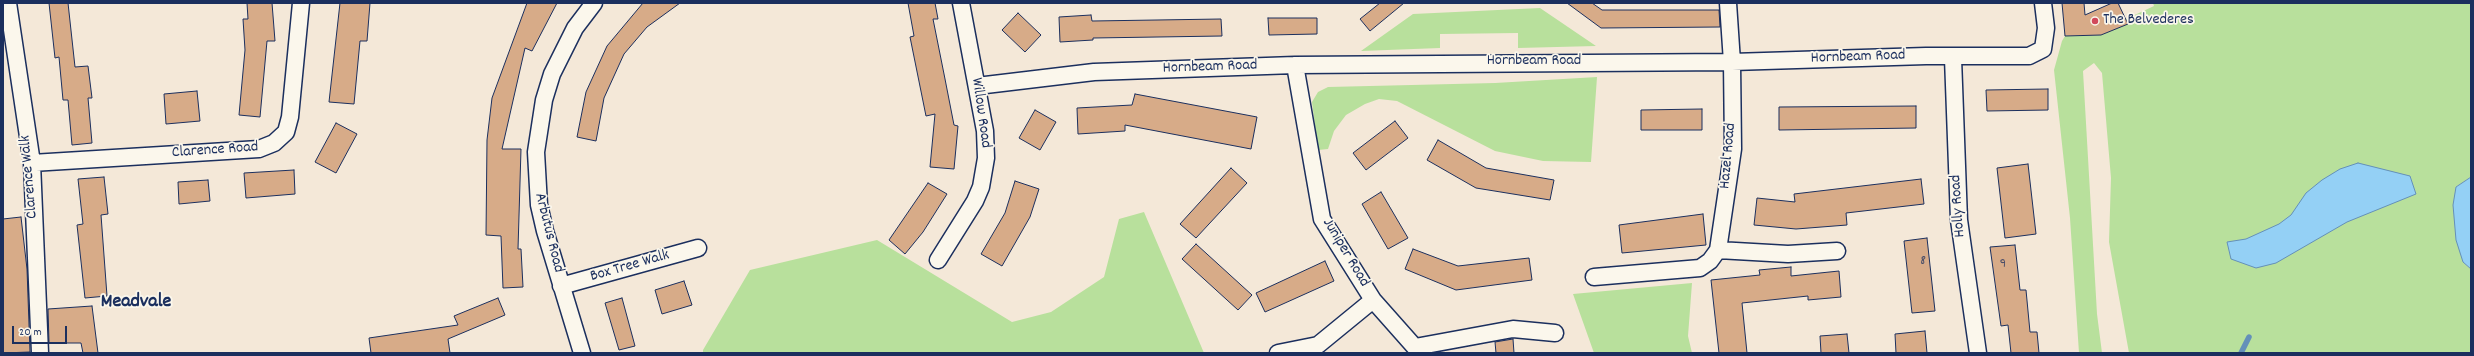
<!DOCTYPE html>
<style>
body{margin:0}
#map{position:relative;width:2474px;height:356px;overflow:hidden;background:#f4e8d8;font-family:Dekko,sans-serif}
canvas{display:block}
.frame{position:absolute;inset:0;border:4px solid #1b2f5e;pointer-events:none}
.scale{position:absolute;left:12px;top:326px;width:55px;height:18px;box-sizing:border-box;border:2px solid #1b2f5e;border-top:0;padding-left:5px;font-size:12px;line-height:14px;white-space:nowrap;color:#1b2f5e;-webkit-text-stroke:3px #fbf7ec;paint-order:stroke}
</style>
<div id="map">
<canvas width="2474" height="356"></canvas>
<div class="frame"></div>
<div class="scale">20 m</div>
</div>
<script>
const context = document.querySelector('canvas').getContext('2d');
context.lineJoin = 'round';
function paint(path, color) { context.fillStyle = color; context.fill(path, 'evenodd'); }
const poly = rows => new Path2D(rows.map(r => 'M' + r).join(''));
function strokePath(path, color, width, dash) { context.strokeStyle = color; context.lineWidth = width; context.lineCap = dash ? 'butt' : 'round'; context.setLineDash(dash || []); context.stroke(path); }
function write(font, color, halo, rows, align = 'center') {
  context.font = font + ' Dekko,sans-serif'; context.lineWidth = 3.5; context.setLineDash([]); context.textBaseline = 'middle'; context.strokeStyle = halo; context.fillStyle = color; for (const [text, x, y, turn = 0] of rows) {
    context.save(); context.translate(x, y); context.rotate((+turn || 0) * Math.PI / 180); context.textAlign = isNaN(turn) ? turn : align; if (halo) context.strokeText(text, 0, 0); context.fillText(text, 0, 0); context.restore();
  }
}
paint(poly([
 [2153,3,2471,3,2471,177,2456,187,2463,262,2471,269,2471,353,2129,353,2109,242,2111,178,2102,73,2094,63,2083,71,2097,314,2102,353,2079,353,2070,218,2054,70,2062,41,2065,36,2101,35,2128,24,2126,19,2154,6],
 [1540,8,1596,46,1518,48,1518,33,1440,34,1440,48,1361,51,1413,14],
 [1597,77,1591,162,1543,161,1495,151,1397,101,1379,99,1365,104,1346,115,1334,131,1328,149,1318,150,1312,102,1318,92,1328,87,1495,83],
 [1144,212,1204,353,703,353,703,350,750,270,877,240,1012,322,1051,312,1104,277,1119,219],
 [1692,283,1688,336,1692,353,1594,353,1573,294]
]), '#b8e09c');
const water = poly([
 [2358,163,2410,176,2416,194,2347,222,2276,263,2256,268,2231,259,2227,242,2246,239,2279,224,2291,215,2306,193,2322,180,2340,169,2358,163],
 [2471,177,2471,269,2463,262,2456,240,2453,205,2456,187,2471,177]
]);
paint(water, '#94d0f5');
strokePath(water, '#6490b9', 1);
strokePath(poly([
 [2241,353,2249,337]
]), '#6490b9', 5.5);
const building = poly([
 [49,3,68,3,75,67,88,66,92,98,88,98,92,143,72,145,68,100,63,100,59,57,55,58,49,3],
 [247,3,272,3,275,41,267,41,260,117,239,115,245,50,243,19,248,19,247,3],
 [340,3,370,3,367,41,360,41,354,104,329,102,340,3],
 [527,3,557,3,532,51,525,48,502,149,521,149,518,249,521,249,523,287,503,288,501,236,486,235,487,140,492,98,527,3],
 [643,3,680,3,647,27,624,54,604,98,596,141,577,137,586,92,607,46,643,3],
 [908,3,935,3,938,19,933,19,945,79,954,125,958,126,954,169,930,167,935,114,926,116,910,37,914,36,908,3],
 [1380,3,1404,3,1370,31,1360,19,1380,3],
 [1567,3,1592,3,1602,10,1719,10,1720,27,1601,28,1567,3],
 [2062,3,2084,3,2085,15,2112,3,2118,3,2128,24,2101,35,2065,36,2062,3],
 [1018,13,1041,35,1025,52,1002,30,1018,13],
 [1091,15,1092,21,1221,19,1222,36,1093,38,1093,40,1060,42,1059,17,1091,15],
 [1268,18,1317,18,1317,34,1269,35,1268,18],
 [2048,89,2048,110,1987,111,1986,90,2048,89],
 [197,91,200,121,166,124,164,94,197,91],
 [1135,94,1257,117,1251,149,1125,125,1125,131,1078,134,1077,108,1132,105,1135,94],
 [1916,106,1916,128,1779,130,1779,107,1916,106],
 [1702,109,1702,130,1641,130,1641,110,1702,109],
 [1035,110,1056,122,1040,150,1019,138,1035,110],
 [1395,121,1408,138,1366,170,1353,153,1395,121],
 [336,123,357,134,336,173,315,162,336,123],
 [1438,140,1486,168,1554,180,1550,200,1476,188,1427,160,1438,140],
 [2028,164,2036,234,2005,238,1997,168,2028,164],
 [1231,168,1247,183,1196,238,1180,224,1231,168],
 [294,170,295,194,246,198,244,173,294,170],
 [104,177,108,214,101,215,107,296,85,298,77,225,83,224,78,179,104,177],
 [1921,179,1924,204,1846,213,1847,225,1796,229,1754,225,1757,198,1795,202,1794,194,1921,179],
 [208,180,210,201,179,204,178,182,208,180],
 [1015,181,1039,189,1030,217,1002,266,981,254,1005,213,1015,181],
 [928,183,947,194,923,232,905,254,889,240,928,183],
 [1381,192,1408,238,1388,249,1362,204,1381,192],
 [1703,214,1706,245,1622,253,1619,225,1703,214],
 [21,217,27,269,30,352,3,353,3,219,21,217],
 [1927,238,1935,311,1912,313,1904,241,1927,238],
 [1196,244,1252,295,1238,310,1182,259,1196,244],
 [2015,245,2020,290,2026,290,2030,332,2037,332,2039,353,2011,353,2008,325,2001,326,1990,247,2015,245],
 [1413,249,1458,266,1529,258,1532,280,1456,290,1405,269,1413,249],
 [1325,261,1334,281,1265,312,1256,293,1325,261],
 [1791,267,1791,276,1839,271,1841,297,1808,300,1808,296,1742,303,1747,353,1719,353,1711,280,1760,275,1759,270,1791,267],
 [684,281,692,305,662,314,655,290,684,281],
 [498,298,505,315,448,339,450,353,371,353,369,338,458,325,454,316,498,298],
 [622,298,635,346,619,350,605,303,622,298],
 [92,306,98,353,83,353,81,343,49,343,48,309,92,306],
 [1925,331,1927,353,1896,353,1895,334,1925,331],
 [1847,334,1849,353,1821,353,1820,336,1847,334],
 [1513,339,1514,353,1496,353,1495,342,1513,339]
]);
paint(building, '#d7ab88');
strokePath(building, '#1b2f5e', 1);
const minor = poly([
 [8,3,32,163,40,353],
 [1953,58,1959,220,1978,353],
 [1295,65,1322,219,1373,300,1420,353],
 [977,86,1094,72,1295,65,1732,62,1926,56,2029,56,2043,49,2046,28,2043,3],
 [32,163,259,149,274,143,286,132,290,117,301,3],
 [1718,250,1788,254,1837,251],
 [938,260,975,201,981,187,986,158,985,131,961,3],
 [1594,277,1700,268,1710,261,1718,250,1733,149,1732,62,1728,3],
 [561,286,698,248],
 [1415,347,1513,329,1555,333],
 [582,353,545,231,539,205,536,152,544,100,552,74,575,28,594,3],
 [1278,353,1318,345,1373,300]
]);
strokePath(minor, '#1b2f5e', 19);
strokePath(minor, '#fbf7ec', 16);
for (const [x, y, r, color] of [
 [2095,21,4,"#d1495b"]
]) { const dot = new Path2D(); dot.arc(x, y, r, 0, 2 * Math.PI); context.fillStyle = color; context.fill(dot); strokePath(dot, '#fbf7ec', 1.5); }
write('14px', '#4a4e68', null, [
 ["8",1923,262],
 ["9",2003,265]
]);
write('16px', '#1b2f5e', '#fbf7ec', [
 ["The Belvederes",2103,21]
], 'left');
write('16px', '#1b2f5e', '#fbf7ec', [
 ["Hornbeam Road",1858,58,-2],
 ["Hornbeam Road",1534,62],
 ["Hornbeam Road",1210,68,-2],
 ["Willow Road",980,113,82],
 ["Clarence Road",215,151,-4],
 ["Hazel Road",1729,156,-85],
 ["Clarence Walk",30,177,-95],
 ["Holly Road",1959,206,-94],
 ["Arbutus Road",548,233,76],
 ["Juniper Road",1345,253,59],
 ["Box Tree Walk",630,267,-16]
]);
write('bold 20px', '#1b2f5e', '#fbf7ec', [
 ["Meadvale",136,303]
]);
</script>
